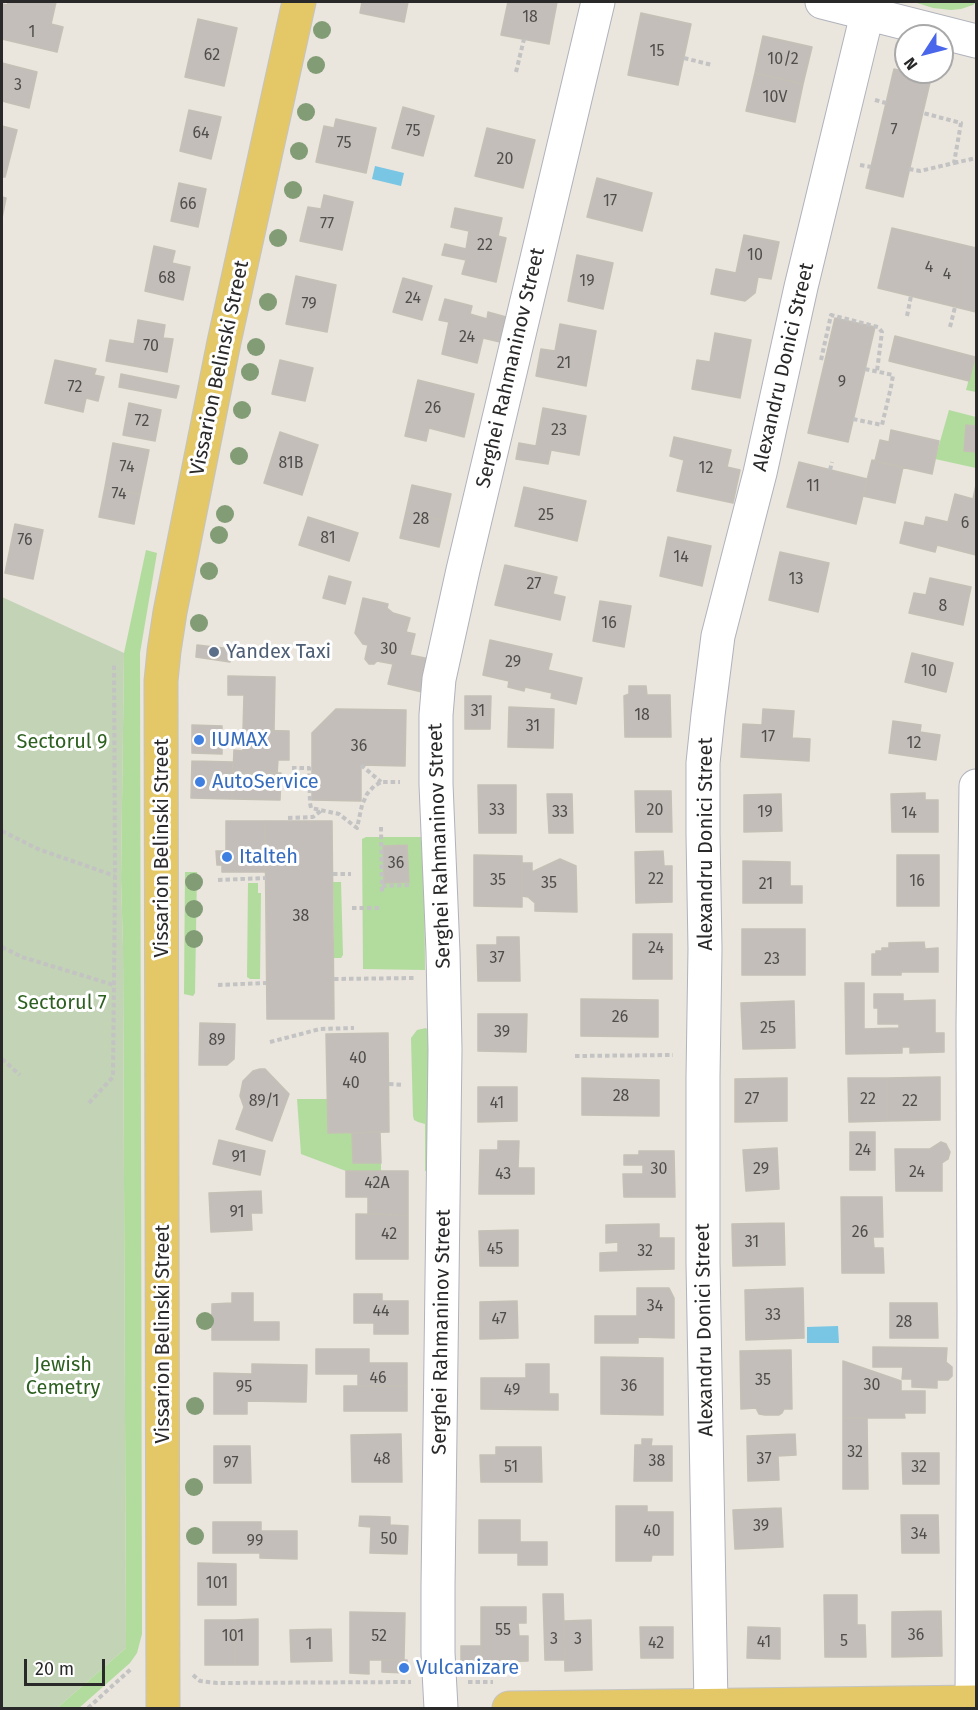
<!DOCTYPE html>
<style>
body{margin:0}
#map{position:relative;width:978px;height:1710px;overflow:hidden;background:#eae5dd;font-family:"Fira Sans",sans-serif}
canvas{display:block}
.frame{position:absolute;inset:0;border:3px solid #292929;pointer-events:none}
.north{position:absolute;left:894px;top:24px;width:60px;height:60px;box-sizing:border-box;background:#fff;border:2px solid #a9a9a9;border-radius:50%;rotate:234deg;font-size:16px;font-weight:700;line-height:24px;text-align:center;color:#292929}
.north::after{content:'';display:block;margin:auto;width:21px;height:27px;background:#4a66ea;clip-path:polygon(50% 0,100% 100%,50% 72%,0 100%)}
.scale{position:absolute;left:24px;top:1659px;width:81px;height:27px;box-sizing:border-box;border:3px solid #292929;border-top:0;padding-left:8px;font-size:18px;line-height:21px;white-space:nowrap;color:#292929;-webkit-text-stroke:4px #fff;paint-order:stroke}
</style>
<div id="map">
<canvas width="978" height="1710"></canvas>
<div class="frame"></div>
<div class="north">N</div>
<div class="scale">20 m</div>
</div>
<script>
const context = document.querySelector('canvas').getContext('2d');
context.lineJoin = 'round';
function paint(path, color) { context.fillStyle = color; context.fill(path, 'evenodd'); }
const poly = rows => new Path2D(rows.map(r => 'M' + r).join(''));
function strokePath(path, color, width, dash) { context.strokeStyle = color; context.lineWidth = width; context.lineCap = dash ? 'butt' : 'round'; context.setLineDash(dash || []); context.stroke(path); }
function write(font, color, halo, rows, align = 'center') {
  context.font = font + ' "Fira Sans",sans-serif'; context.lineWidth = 6; context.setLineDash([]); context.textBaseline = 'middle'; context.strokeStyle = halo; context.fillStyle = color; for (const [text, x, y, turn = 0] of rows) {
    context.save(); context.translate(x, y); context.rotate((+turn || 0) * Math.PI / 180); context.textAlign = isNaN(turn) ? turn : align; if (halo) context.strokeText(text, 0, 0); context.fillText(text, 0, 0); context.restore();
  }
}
paint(poly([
 [914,2,976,2,973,5,961,9,951,10,933,8],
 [976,353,976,392,966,390],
 [949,410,976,417,976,468,935,459],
 [146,550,157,553,140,653,142,1634,137,1653,130,1663,79,1708,57,1708,126,1648,123,947,121,879,124,653],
 [366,837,424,837,425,970,363,969,362,839],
 [185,872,197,872,195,993,193,996,184,994],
 [333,882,341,882,343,955,341,958,334,958],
 [248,883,258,883,258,893,261,893,260,979,250,979,247,977],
 [426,1028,432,1035,429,1171,425,1171,425,1124,418,1122,414,1120,413,1116,411,1038,417,1030],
 [297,1099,327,1099,328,1133,352,1133,353,1163,381,1163,381,1171,346,1171,301,1154]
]), '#b2dc9e');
paint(poly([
 [2,597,124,653,121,879,123,947,126,1648,57,1708,2,1708]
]), '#c3d3b5');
paint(poly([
 [375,166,404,173,401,186,372,179],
 [838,1326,839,1343,807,1343,807,1327]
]), '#78c6e4');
const building = poly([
 [8,2,56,2,51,24,63,27,57,52,2,39,2,4,7,5,8,2],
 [362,2,408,2,404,22,360,13,362,2],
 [508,2,557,2,549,44,501,35,508,2],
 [641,13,691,24,678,85,628,75,641,13],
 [198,19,237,28,224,86,185,77,198,19],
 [763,36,812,47,803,84,755,73,763,36],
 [2,63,37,72,29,108,2,101,2,63],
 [894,69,931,78,903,197,866,188,894,69],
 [755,73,803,84,795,122,746,111,755,73],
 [403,107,434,116,423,156,392,148,403,107],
 [189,110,221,117,211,159,180,151,189,110],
 [336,119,376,128,366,173,316,162,324,126,334,128,336,119],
 [2,126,17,130,5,177,2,177,2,126],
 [487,128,535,140,523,188,475,176,487,128],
 [597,178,652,193,642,231,587,217,597,178],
 [179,183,206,189,198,227,171,221,179,183],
 [324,195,353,202,342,250,300,241,308,207,321,209,324,195],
 [2,197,6,198,2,218,2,197],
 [455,208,502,218,498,236,506,238,496,282,462,274,466,260,442,255,445,244,466,249,469,231,451,227,455,208],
 [892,228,976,248,976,312,878,288,892,228],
 [744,235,779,242,771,279,758,277,755,293,745,301,711,294,716,269,736,273,744,235],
 [154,246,175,251,172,263,190,267,183,300,145,291,154,246],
 [577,255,613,263,603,309,568,301,577,255],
 [296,276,336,285,327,332,286,324,296,276],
 [403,278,432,286,422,320,393,312,403,278],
 [445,299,472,306,470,314,487,319,488,312,506,317,500,342,483,338,477,363,442,354,449,322,439,320,445,299],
 [835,318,875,327,848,442,808,433,835,318],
 [138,320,165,325,163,338,173,339,167,372,106,361,110,340,134,344,138,320],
 [560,324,596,331,586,386,536,376,541,349,555,351,560,324],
 [715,333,751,340,740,398,692,389,697,360,710,362,715,333],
 [895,336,975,357,969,381,889,361,895,336],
 [55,360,96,369,94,375,104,377,98,401,86,398,83,412,45,403,55,360],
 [280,360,313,368,305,401,272,394,280,360],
 [121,374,179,386,176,398,119,387,121,374],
 [418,380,474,394,464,437,429,428,426,441,405,436,418,380],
 [129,403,161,410,155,441,123,435,129,403],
 [543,408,586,416,579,455,551,450,548,464,516,459,519,443,536,446,543,408],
 [966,425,976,426,976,452,964,451,966,425],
 [891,430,939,441,932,474,875,461,880,440,889,442,891,430],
 [280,432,318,445,302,495,264,483,280,432],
 [674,437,731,450,727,467,740,470,733,503,677,491,684,460,670,456,674,437],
 [113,443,149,450,140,494,105,487,113,443],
 [872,460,903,467,895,503,863,496,872,460],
 [799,462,867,479,856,524,787,507,799,462],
 [412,485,451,494,445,521,406,512,412,485],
 [976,485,976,555,937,545,935,552,900,543,905,522,924,526,926,517,948,522,955,494,973,499,976,485],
 [105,487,140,494,134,524,99,517,105,487],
 [524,487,586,501,577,541,515,526,524,487],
 [406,512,445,521,439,547,400,538,406,512],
 [308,517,358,533,349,561,299,545,308,517],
 [15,524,43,530,33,579,5,573,15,524],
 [668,537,711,546,702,586,660,576,668,537],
 [780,552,829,563,818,612,769,600,780,552],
 [505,565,557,577,553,594,565,597,560,620,495,605,505,565],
 [329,576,351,582,345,604,323,598,329,576],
 [930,578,971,587,963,625,909,613,914,593,926,595,930,578],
 [363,598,388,604,387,608,393,613,410,618,406,632,415,634,410,655,430,659,422,692,388,684,393,664,377,661,374,664,369,664,365,659,368,645,363,644,355,633,363,598],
 [600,601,631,606,624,647,593,641,600,601],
 [490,640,552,654,548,670,582,678,576,704,551,698,552,693,525,687,524,691,508,687,509,681,483,675,490,640],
 [197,645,232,649,230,662,196,657,197,645],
 [912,653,953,663,946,692,905,682,912,653],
 [228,676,275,677,274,731,243,730,244,695,228,695,228,676],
 [629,686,646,686,647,695,670,695,671,737,625,737,624,696,629,694,629,686],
 [465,696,491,696,490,729,465,729,465,696],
 [509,707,554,709,553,748,508,747,509,707],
 [336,709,406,710,405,766,361,765,361,801,312,800,312,733,336,709],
 [763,709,794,711,792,738,810,739,809,761,741,757,743,724,762,725,763,709],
 [893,721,921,725,920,732,940,735,936,760,889,753,893,721],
 [192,725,222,726,222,754,192,753,192,725],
 [243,730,289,731,289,760,278,760,277,774,233,773,234,750,243,751,243,730],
 [192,761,233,762,232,799,191,798,192,761],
 [233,773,281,773,280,800,232,799,233,773],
 [478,785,516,785,516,833,479,833,478,785],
 [635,791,671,791,672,832,636,832,635,791],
 [925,793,925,800,938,800,938,832,892,832,891,794,925,793],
 [547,794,572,794,573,833,549,833,547,794],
 [781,794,782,831,744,832,744,795,781,794],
 [226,821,265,821,265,872,222,872,222,865,217,865,216,851,226,851,226,821],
 [265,821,332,821,334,1019,267,1019,265,821],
 [407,845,409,882,384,883,383,846,407,845],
 [663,851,664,866,672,866,672,902,636,903,635,852,663,851],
 [474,855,522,856,522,907,474,906,474,855],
 [897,855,939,855,939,906,897,906,897,855],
 [560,859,576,866,577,912,535,911,535,903,528,897,522,896,522,863,532,863,532,872,560,859],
 [743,861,790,862,790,886,802,886,802,903,743,903,743,861],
 [742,929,805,929,805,975,742,975,742,929],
 [633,934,672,934,672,979,633,979,633,934],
 [497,937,519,937,520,981,478,981,477,945,497,945,497,937],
 [924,942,925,949,938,948,938,972,901,972,901,975,872,975,872,954,876,954,876,951,882,951,882,948,889,948,889,943,924,942],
 [845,983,864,983,864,1029,899,1028,899,1024,878,1024,878,1008,874,1008,874,994,903,994,903,1001,935,1000,935,1033,944,1033,944,1052,910,1053,910,1047,902,1047,902,1053,846,1054,845,983],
 [581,999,658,1000,658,1037,581,1036,581,999],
 [794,1001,795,1048,743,1049,741,1003,794,1001],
 [478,1014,527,1014,526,1052,478,1051,478,1014],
 [200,1023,235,1024,234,1059,227,1065,199,1065,200,1023],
 [388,1033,389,1132,328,1133,326,1034,388,1033],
 [260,1069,265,1069,289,1094,272,1141,236,1129,244,1107,240,1096,243,1081,253,1071,260,1069],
 [940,1077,940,1120,887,1121,887,1078,940,1077],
 [582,1078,659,1080,659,1116,582,1115,582,1078],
 [787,1078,787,1121,735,1122,735,1079,787,1078],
 [848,1078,887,1078,887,1121,849,1122,848,1078],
 [478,1087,517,1087,517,1121,478,1122,478,1087],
 [380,1132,381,1163,353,1163,352,1133,380,1132],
 [850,1132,875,1132,875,1170,850,1170,850,1132],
 [219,1140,265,1151,260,1175,213,1164,219,1140],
 [498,1141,519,1141,518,1168,534,1168,534,1194,479,1194,480,1150,498,1150,498,1141],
 [941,1142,946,1144,950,1152,948,1159,942,1163,942,1191,896,1191,895,1149,930,1149,941,1142],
 [777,1148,779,1189,746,1191,743,1150,777,1148],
 [639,1151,674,1151,675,1197,624,1197,623,1174,643,1174,643,1165,624,1165,624,1155,639,1155,639,1151],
 [346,1171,408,1171,408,1215,368,1214,368,1197,346,1197,346,1171],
 [261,1191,262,1213,251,1213,252,1230,211,1232,209,1193,261,1191],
 [841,1197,882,1197,883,1237,873,1237,874,1248,883,1248,884,1273,842,1273,841,1197],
 [356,1214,408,1215,408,1259,356,1259,356,1214],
 [784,1223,785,1265,733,1266,732,1224,784,1223],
 [659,1224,659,1238,674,1238,674,1269,600,1271,600,1253,618,1252,618,1242,606,1243,606,1225,659,1224],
 [518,1230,518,1266,480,1266,479,1231,518,1230],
 [637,1288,669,1288,674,1298,674,1338,638,1337,638,1343,595,1343,595,1316,637,1316,637,1288],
 [803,1288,804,1338,746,1340,745,1290,803,1288],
 [232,1293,253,1293,253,1322,279,1322,279,1340,212,1340,212,1304,232,1303,232,1293],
 [354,1294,382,1294,382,1301,408,1301,408,1334,374,1334,374,1323,354,1323,354,1294],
 [517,1301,518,1338,480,1339,480,1302,517,1301],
 [890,1303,937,1303,938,1338,890,1338,890,1303],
 [873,1347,947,1348,946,1362,952,1367,952,1376,948,1380,937,1380,937,1388,912,1387,912,1379,902,1379,903,1367,873,1367,873,1347],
 [316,1349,369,1349,369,1363,407,1363,407,1386,358,1386,358,1374,316,1374,316,1349],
 [791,1350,792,1409,784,1409,782,1413,779,1415,765,1415,759,1414,756,1408,741,1409,740,1351,791,1350],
 [601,1357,663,1358,663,1415,601,1414,601,1357],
 [843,1361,901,1381,901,1391,925,1391,925,1413,904,1413,905,1418,843,1418,843,1361],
 [252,1364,307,1365,306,1402,247,1401,247,1414,214,1414,214,1373,252,1374,252,1364],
 [526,1364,549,1364,549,1394,558,1394,558,1410,481,1409,481,1378,526,1378,526,1364],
 [344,1386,407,1386,407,1411,344,1411,344,1386],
 [843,1418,867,1418,868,1489,843,1489,843,1418],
 [401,1434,402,1482,352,1482,351,1435,401,1434],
 [795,1434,796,1455,778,1456,779,1480,748,1481,747,1436,795,1434],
 [642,1439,652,1439,651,1446,672,1446,672,1481,634,1481,635,1445,642,1445,642,1439],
 [214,1446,250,1446,251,1483,214,1483,214,1446],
 [496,1447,541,1447,542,1482,481,1482,480,1455,496,1455,496,1447],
 [902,1453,939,1453,939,1484,903,1484,902,1453],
 [616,1506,647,1506,647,1512,673,1512,673,1555,652,1555,651,1561,616,1561,616,1506],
 [781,1508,783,1547,735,1549,733,1510,781,1508],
 [901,1515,938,1515,939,1553,902,1553,901,1515],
 [360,1516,390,1517,390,1525,408,1526,407,1554,370,1553,371,1527,359,1526,360,1516],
 [479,1520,520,1520,520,1542,547,1542,547,1565,518,1565,518,1553,479,1553,479,1520],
 [213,1522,261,1522,261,1531,297,1531,297,1559,260,1558,260,1553,213,1553,213,1522],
 [198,1563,236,1564,236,1605,198,1605,198,1563],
 [543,1594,563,1594,565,1660,545,1660,543,1594],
 [824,1595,857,1595,857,1625,865,1625,866,1657,825,1657,824,1595],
 [481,1607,526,1607,526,1623,518,1623,519,1636,528,1636,528,1661,481,1662,481,1607],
 [941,1611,942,1656,892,1657,892,1612,941,1611],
 [350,1612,405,1613,404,1660,369,1660,369,1674,350,1673,350,1612],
 [258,1619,258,1665,235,1665,234,1620,258,1619],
 [205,1620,234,1620,235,1665,205,1665,205,1620],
 [591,1620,592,1670,565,1671,564,1621,591,1620],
 [640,1627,673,1627,673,1658,641,1658,640,1627],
 [748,1627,780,1628,780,1659,747,1658,748,1627],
 [331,1629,332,1661,291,1662,290,1630,331,1629],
 [461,1646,481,1646,481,1671,461,1671,461,1646],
 [382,1660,407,1660,407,1673,382,1672,382,1660]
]);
paint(building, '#c3beb9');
strokePath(building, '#c5c0b6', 1.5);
const minor = poly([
 [822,2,976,41],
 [972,1702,974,1310,973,1025,976,786],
 [711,1705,703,1263,703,1077,705,949,703,834,703,763,708,715,718,636,760,473,801,287,870,2],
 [441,1708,438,1653,438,1586,445,1050,443,952,436,784,436,715,439,679,463,570,598,2]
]);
const major = poly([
 [163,1708,161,681,164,651,170,612,224,342,299,2],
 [509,1708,976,1702]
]);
strokePath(minor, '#b0b3bc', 35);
strokePath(major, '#c3c3c3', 35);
strokePath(poly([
 [684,58,712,65],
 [516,72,524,39],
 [875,100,886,103],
 [954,163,976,158],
 [860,165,871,167],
 [909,169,920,171,954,163,961,123,923,113],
 [907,316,911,296],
 [950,327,955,307],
 [821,360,831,315,878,327,882,332,877,371],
 [853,419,882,425,891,387,893,375,865,369],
 [830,470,832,462],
 [361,765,381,782],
 [292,768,309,768,310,803,311,808,339,814,357,828,362,805,367,794,374,786,381,782,400,782],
 [288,818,313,817,322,810],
 [381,827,382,892],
 [2,831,38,849,115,876],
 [333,874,351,874],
 [218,880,266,878],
 [382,886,411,885],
 [352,908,379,908],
 [2,947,22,957,114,985],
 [334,979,416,978],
 [218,985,266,983],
 [270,1042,320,1029,354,1028],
 [575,1056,673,1055],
 [2,1059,20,1075],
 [389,1084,403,1085],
 [89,1103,113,1077,115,877,114,664],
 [193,1675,200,1681,217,1683,411,1682],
 [468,1682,493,1682],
 [88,1708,132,1668]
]), '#c3c3c3', 4, [4.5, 3]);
strokePath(minor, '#fff', 33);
strokePath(major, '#e4c868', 33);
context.fillStyle = '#829c75';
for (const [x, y] of [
 [322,30],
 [316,65],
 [306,112],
 [299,151],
 [293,190],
 [278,238],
 [268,302],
 [256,347],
 [250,372],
 [242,410],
 [239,456],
 [225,514],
 [219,535],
 [209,571],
 [199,623],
 [194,882],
 [194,909],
 [194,939],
 [205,1321],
 [195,1406],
 [194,1487],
 [195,1536]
]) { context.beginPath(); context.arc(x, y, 9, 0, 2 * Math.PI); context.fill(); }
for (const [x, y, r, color] of [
 [214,652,6,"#5c6f8a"],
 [199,740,6,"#3f7fe0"],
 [200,782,6,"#3f7fe0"],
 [227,857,6,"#3f7fe0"],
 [404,1668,6,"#3f7fe0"]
]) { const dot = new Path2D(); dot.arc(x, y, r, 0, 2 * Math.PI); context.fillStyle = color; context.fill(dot); strokePath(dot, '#fff', 2); }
write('16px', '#504e4d', null, [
 ["18",530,18],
 ["1",32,33],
 ["15",657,52],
 ["62",212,56],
 ["10/2",783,60],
 ["3",18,86],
 ["10V",775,98],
 ["7",894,131],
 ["75",413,132],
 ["64",201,134],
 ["75",344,144],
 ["20",505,160],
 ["17",610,202],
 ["66",188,205],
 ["77",327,225],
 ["22",485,246],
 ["10",755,256],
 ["4",929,268],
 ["4",947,275],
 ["68",167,279],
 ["19",587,282],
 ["24",413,299],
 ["79",309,305],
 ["24",467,338],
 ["70",151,347],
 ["21",564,364],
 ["9",842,383],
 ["72",75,388],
 ["26",433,409],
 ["72",142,422],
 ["23",559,431],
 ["81B",291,464],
 ["74",127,468],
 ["12",706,469],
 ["11",813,487],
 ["74",119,495],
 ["25",546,516],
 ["28",421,520],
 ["6",965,524],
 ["81",328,539],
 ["76",25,541],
 ["14",681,558],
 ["13",796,580],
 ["27",534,585],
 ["8",943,607],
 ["16",609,624],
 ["30",389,650],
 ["29",513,663],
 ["10",929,672],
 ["31",478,712],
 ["18",642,716],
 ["31",533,727],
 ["17",768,738],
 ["12",914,744],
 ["36",359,747],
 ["33",497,811],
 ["20",655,811],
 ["33",560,813],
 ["19",765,813],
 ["14",909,814],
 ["36",396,864],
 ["22",656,880],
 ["35",498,881],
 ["16",917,882],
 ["35",549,884],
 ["21",766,885],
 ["38",301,917],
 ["24",656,949],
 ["37",497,959],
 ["23",772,960],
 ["26",620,1018],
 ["25",768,1029],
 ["39",502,1033],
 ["89",217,1041],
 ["40",358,1059],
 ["40",351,1084],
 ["28",621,1097],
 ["27",752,1100],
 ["22",868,1100],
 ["89/1",264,1102],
 ["22",910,1102],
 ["41",497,1104],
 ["24",863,1151],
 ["91",239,1158],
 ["30",659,1170],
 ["29",761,1170],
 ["24",917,1173],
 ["43",503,1175],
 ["42A",377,1184],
 ["91",237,1213],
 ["26",860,1233],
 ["42",389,1235],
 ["31",752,1243],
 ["45",495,1250],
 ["32",645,1252],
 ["34",655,1307],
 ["44",381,1312],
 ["33",773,1316],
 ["47",499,1320],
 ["28",904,1323],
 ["46",378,1379],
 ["35",763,1381],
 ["30",872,1386],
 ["36",629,1387],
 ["95",244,1388],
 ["49",512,1391],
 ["32",855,1453],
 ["48",382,1460],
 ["37",764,1460],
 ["38",657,1462],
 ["97",231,1464],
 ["51",511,1468],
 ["32",919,1468],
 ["39",761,1527],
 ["40",652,1532],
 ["34",919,1535],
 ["50",389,1540],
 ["99",255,1542],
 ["101",217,1584],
 ["55",503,1631],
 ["36",916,1636],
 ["101",233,1637],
 ["52",379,1637],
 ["3",554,1640],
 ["3",578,1640],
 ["5",844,1642],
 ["41",764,1643],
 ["42",656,1644],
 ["1",309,1645]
]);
write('20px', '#292929', '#fff', [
 ["Alexandru Donici Street",784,367,-77],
 ["Vissarion Belinski Street",220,368,-78],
 ["Serghei Rahmaninov Street",511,368,-77],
 ["Alexandru Donici Street",706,844,-90],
 ["Serghei Rahmaninov Street",440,846,-92],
 ["Vissarion Belinski Street",162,848,-90],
 ["Alexandru Donici Street",705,1330,-91],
 ["Serghei Rahmaninov Street",442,1332,-89],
 ["Vissarion Belinski Street",163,1334,-90]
]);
write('20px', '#4e5e75', '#fff', [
 ["Yandex Taxi",226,652]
], 'left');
write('20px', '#366cbe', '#fff', [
 ["IUMAX",211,740],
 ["AutoService",212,782],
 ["Italteh",239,857],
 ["Vulcanizare",416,1668]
], 'left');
write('20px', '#2d6020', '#fff', [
 ["Sectorul 9",62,742],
 ["Sectorul 7",62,1003],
 ["Jewish",63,1365],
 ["Cemetry",63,1388]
]);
</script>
